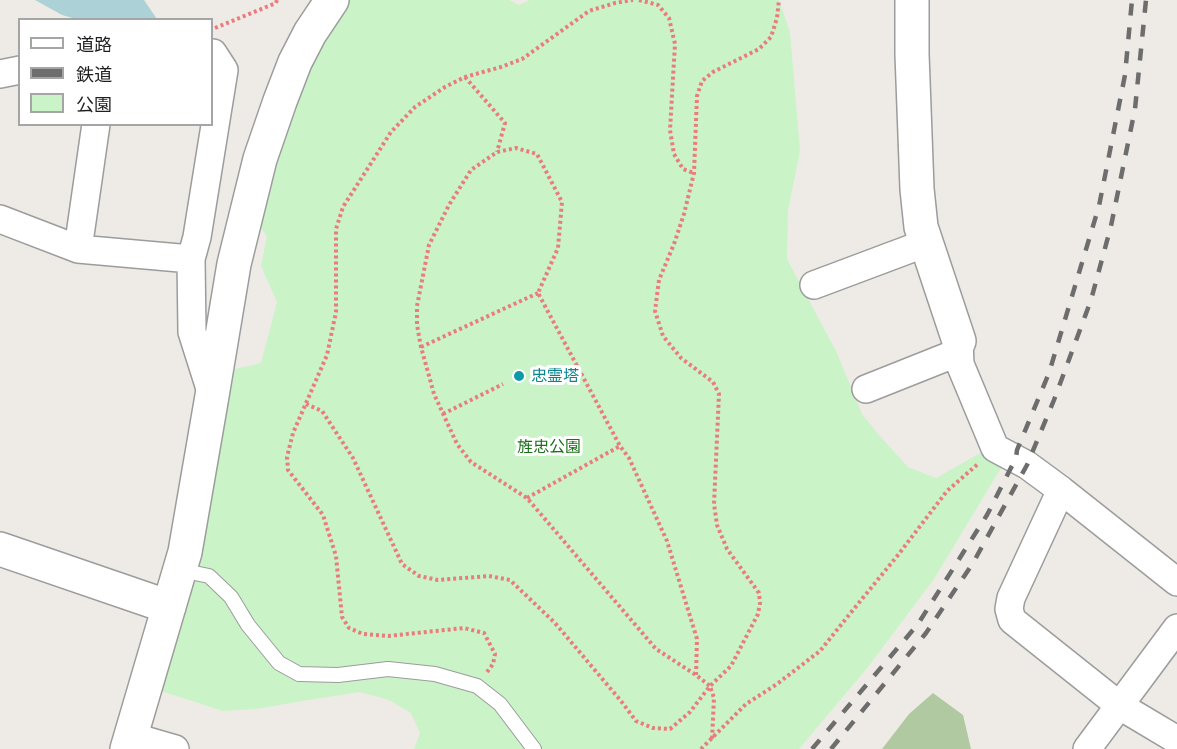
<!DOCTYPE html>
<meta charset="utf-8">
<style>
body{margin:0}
#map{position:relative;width:1177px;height:749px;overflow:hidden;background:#eeebe6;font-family:Rubik,"Noto Sans JP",sans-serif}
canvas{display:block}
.legend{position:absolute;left:18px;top:18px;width:195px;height:108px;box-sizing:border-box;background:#fff;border:2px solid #a5a5a5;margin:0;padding:8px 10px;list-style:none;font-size:18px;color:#1f1f1f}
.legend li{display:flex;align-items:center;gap:12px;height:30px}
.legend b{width:30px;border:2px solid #a5a5a5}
</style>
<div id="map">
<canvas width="1177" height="749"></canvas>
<ul class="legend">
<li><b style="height:8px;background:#fff"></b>道路</li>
<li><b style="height:8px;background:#6d6d6d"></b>鉄道</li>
<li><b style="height:16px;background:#caf3c8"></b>公園</li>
</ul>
</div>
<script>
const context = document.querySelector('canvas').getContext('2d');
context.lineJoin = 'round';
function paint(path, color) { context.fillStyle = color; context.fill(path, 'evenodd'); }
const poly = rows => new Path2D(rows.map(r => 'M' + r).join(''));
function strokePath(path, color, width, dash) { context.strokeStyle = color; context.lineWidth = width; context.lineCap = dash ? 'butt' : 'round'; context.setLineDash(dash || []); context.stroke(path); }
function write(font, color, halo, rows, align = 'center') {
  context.font = font + ' Rubik,"Noto Sans JP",sans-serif'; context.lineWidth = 6; context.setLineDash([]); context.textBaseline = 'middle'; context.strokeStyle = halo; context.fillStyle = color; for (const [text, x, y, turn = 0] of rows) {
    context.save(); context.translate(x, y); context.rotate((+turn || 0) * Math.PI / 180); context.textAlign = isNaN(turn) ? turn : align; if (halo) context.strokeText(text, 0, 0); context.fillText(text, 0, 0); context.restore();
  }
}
paint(poly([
 [933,693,963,715,971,749,882,749,909,714]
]), '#b0c9a0');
paint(poly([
 [344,0,509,0,519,5,530,0,779,0,790,32,800,151,788,210,787,259,837,353,862,414,878,434,908,467,936,478,984,451,1001,468,934,579,868,667,799,749,414,749,420,733,411,713,389,700,360,692,308,700,256,709,223,711,161,691,196,550,227,371,261,363,277,302,261,266,267,236,259,226,278,155,311,56]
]), '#caf3c8');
paint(poly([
 [35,0,144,0,157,19,76,19,62,15]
]), '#acd2d7');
const service = poly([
 [180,570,209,576,231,597,248,625,279,663,299,674,338,675,388,669,435,674,477,686,500,704,534,749]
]);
const minor = poly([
 [212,53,213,53,224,70,197,237,191,259,192,332,212,395],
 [0,74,20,70],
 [0,219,78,249,191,259],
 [78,249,96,124],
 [814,285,926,243],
 [959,341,960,364,995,448,1027,465,1061,490,1177,582],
 [866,389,959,352],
 [1061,490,1011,598,1009,609,1012,620,1120,706,1177,740],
 [130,736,175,749],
 [1087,749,1177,628]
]);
const tertiary = poly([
 [912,0,912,54,917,189,921,227,959,341],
 [0,549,169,607],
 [127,749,185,552,212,396,234,264,260,159,280,101,295,62,310,33,332,0]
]);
strokePath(service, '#9c9c9c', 16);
strokePath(minor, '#9c9c9c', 30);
strokePath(tertiary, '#9c9c9c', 36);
strokePath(poly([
 [639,0,658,5,669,18,675,44,670,130,674,154,683,169,694,173],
 [215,28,276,3,277,0],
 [465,77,505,123,497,152],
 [421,347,538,293],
 [306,404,322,411,353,458,402,564,419,576,438,580,489,576,510,580,555,623,621,701,636,721,653,728,670,729,690,712,710,686,731,666,758,614,760,603,759,593,727,549,717,525,714,504,719,394,713,382,681,358,663,336,655,311,659,280,674,244,684,214,694,173,697,96,702,81,713,72,759,49,771,37,777,18,779,0],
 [443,414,503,384],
 [527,498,620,446],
 [487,672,493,664,495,654,484,633,464,628,388,636,363,634,349,628,342,617,336,556,323,515,288,470,287,457,293,433,327,355,336,312,336,229,343,207,391,132,415,107,445,87,465,77,501,67,522,59,589,11,615,3,633,0],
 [696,675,697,639,667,541,629,458,620,446,538,293,558,248,562,202,537,154,516,148,497,152,471,170,449,205,429,245,417,306,417,325,421,347,434,394,457,444,471,462,527,498,656,649,696,675,710,686,714,698,712,740],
 [701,749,746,704,777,684,820,651,853,610,898,555,947,491,979,463]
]), '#ea7c7d', 4, [3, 3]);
strokePath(service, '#fff', 14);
strokePath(minor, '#fff', 27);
strokePath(tertiary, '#fff', 33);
strokePath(poly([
 [812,749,918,624,987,515,1016,458,1017,450,1049,373,1099,206,1125,75,1132,0],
 [831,749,926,633,973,563,1027,465,1054,400,1091,300,1111,226,1135,109,1146,0]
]), '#6d6d6d', 4.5, [12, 12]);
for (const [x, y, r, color] of [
 [519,376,6,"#0f9aa8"]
]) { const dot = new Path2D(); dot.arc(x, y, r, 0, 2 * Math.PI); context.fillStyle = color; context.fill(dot); strokePath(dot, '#fff', 2); }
write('16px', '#0d838f', '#fff', [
 ["忠霊塔",531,376]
], 'left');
write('16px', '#1b7118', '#fff', [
 ["旌忠公園",549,447]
]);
</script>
